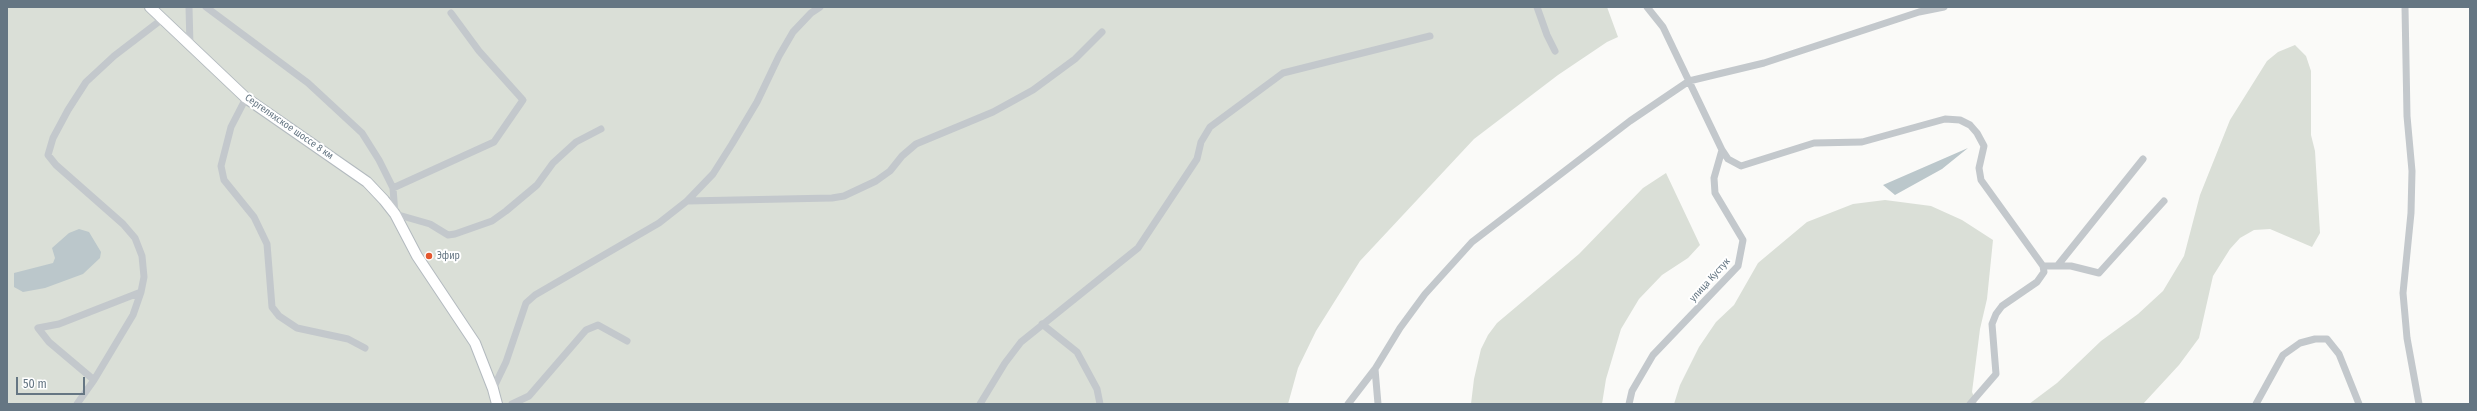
<!DOCTYPE html>
<meta charset="utf-8">
<style>
body{margin:0}
#map{position:relative;width:2477px;height:411px;overflow:hidden;background:#fafaf8;font-family:"Fira Sans Condensed",sans-serif}
canvas{display:block}
.frame{position:absolute;inset:0;border:8px solid #657683;pointer-events:none}
.scale{position:absolute;left:16px;top:377px;width:69px;height:18px;box-sizing:border-box;border:2px solid #657683;border-top:0;padding-left:5px;font-size:12px;line-height:14px;white-space:nowrap;color:#657683;-webkit-text-stroke:3px #fff;paint-order:stroke}
</style>
<div id="map">
<canvas width="2477" height="411"></canvas>
<div class="frame"></div>
<div class="scale">50 m</div>
</div>
<script>
const context = document.querySelector('canvas').getContext('2d');
context.lineJoin = 'round';
function paint(path, color) { context.fillStyle = color; context.fill(path, 'evenodd'); }
const poly = rows => new Path2D(rows.map(r => 'M' + r).join(''));
function strokePath(path, color, width, dash) { context.strokeStyle = color; context.lineWidth = width; context.lineCap = dash ? 'butt' : 'round'; context.setLineDash(dash || []); context.stroke(path); }
function write(font, color, halo, rows, align = 'center') {
  context.font = font + ' "Fira Sans Condensed",sans-serif'; context.lineWidth = 4; context.setLineDash([]); context.textBaseline = 'middle'; context.strokeStyle = halo; context.fillStyle = color; for (const [text, x, y, turn = 0] of rows) {
    context.save(); context.translate(x, y); context.rotate((+turn || 0) * Math.PI / 180); context.textAlign = isNaN(turn) ? turn : align; if (halo) context.strokeText(text, 0, 0); context.fillText(text, 0, 0); context.restore();
  }
}
paint(poly([
 [7,7,1607,7,1618,37,1607,42,1558,75,1474,139,1360,261,1316,331,1298,368,1288,404,7,404],
 [2295,45,2306,56,2311,71,2311,135,2315,151,2320,233,2312,247,2270,229,2254,230,2240,238,2230,249,2213,276,2199,338,2179,365,2143,404,2029,404,2057,383,2101,341,2138,314,2163,291,2184,256,2200,195,2230,120,2267,61,2278,52],
 [1666,173,1700,245,1688,258,1662,275,1639,299,1621,329,1606,379,1602,404,1471,404,1474,379,1481,349,1488,335,1497,323,1579,254,1643,188],
 [1885,200,1931,206,1962,220,1993,240,1987,299,1980,329,1972,392,1977,404,1674,404,1680,385,1699,347,1716,322,1734,305,1758,263,1807,222,1853,204]
]), '#dadfd7');
paint(poly([
 [1968,148,1942,169,1895,195,1883,185],
 [79,229,89,232,101,252,100,258,83,274,45,288,23,292,14,287,14,273,53,263,55,258,52,248,69,233]
]), '#bbc7cb');
const secondary = poly([
 [150,7,246,98,367,182,384,200,395,214,417,256,475,343,493,389,497,404]
]);
strokePath(secondary, '#b3babf', 12);
strokePath(poly([
 [189,7,190,46],
 [206,7,308,83,362,133,379,160,393,188,395,214,430,224,448,235,455,234,492,221,506,211,537,185,553,163,576,142,601,129],
 [1537,7,1547,35,1555,51],
 [2405,7,2407,116,2412,171,2411,213,2403,293,2407,338,2419,404],
 [246,98,231,127,221,166,224,180,254,217,267,244,272,307,279,316,297,328,348,339,365,348],
 [1722,150,1728,159,1741,166,1814,143,1862,142,1945,119,1960,120,1970,125,1977,133,1984,146,1979,168,1981,180,2043,266,2044,272,2037,282,2002,306,1996,314,1992,324,1996,374,1970,404],
 [393,188,494,142,523,100,479,51,451,13],
 [687,201,832,198,844,196,876,181,890,171,902,156,916,144,993,112,1033,90,1075,59,1102,32],
 [2058,265,2143,159],
 [2043,266,2071,266,2099,273,2164,201],
 [141,292,133,315,94,380,49,342,38,328,59,324,141,292,144,277,142,256,135,238,123,224,56,165,48,155,53,138,68,110,86,82,114,56,161,20],
 [1042,324,1077,352,1097,389,1100,404],
 [493,389,506,362,526,303,535,295,659,223,687,201,713,174,732,144,757,102,779,56,793,32,811,13,820,7],
 [77,404,94,380],
 [512,404,529,396,586,330,598,325,627,341],
 [980,404,1005,363,1021,342,1138,248,1197,159,1201,142,1210,127,1283,73,1430,36],
 [1348,404,1375,369],
 [1378,404,1375,369,1400,328,1425,294,1472,242,1630,121,1689,81,1764,63,1919,12,1944,7],
 [1629,404,1632,391,1653,355,1738,266,1743,240,1715,193,1714,178,1722,150,1663,27,1647,7],
 [2256,404,2283,355,2300,343,2315,339,2327,339,2339,354,2359,404]
]), '#c3c8cc', 7);
strokePath(secondary, '#fff', 10);
for (const [x, y, r, color] of [
 [429,256,4,"#e4572e"]
]) { const dot = new Path2D(); dot.arc(x, y, r, 0, 2 * Math.PI); context.fillStyle = color; context.fill(dot); strokePath(dot, '#fff', 1.5); }
write('10px', '#657683', '#fff', [
 ["Сергеляхское шоссе 8 км",289,127,35],
 ["улица Кустук",1710,280,-48]
]);
write('10px', '#657683', '#fff', [
 ["Эфир",437,256]
], 'left');
</script>
